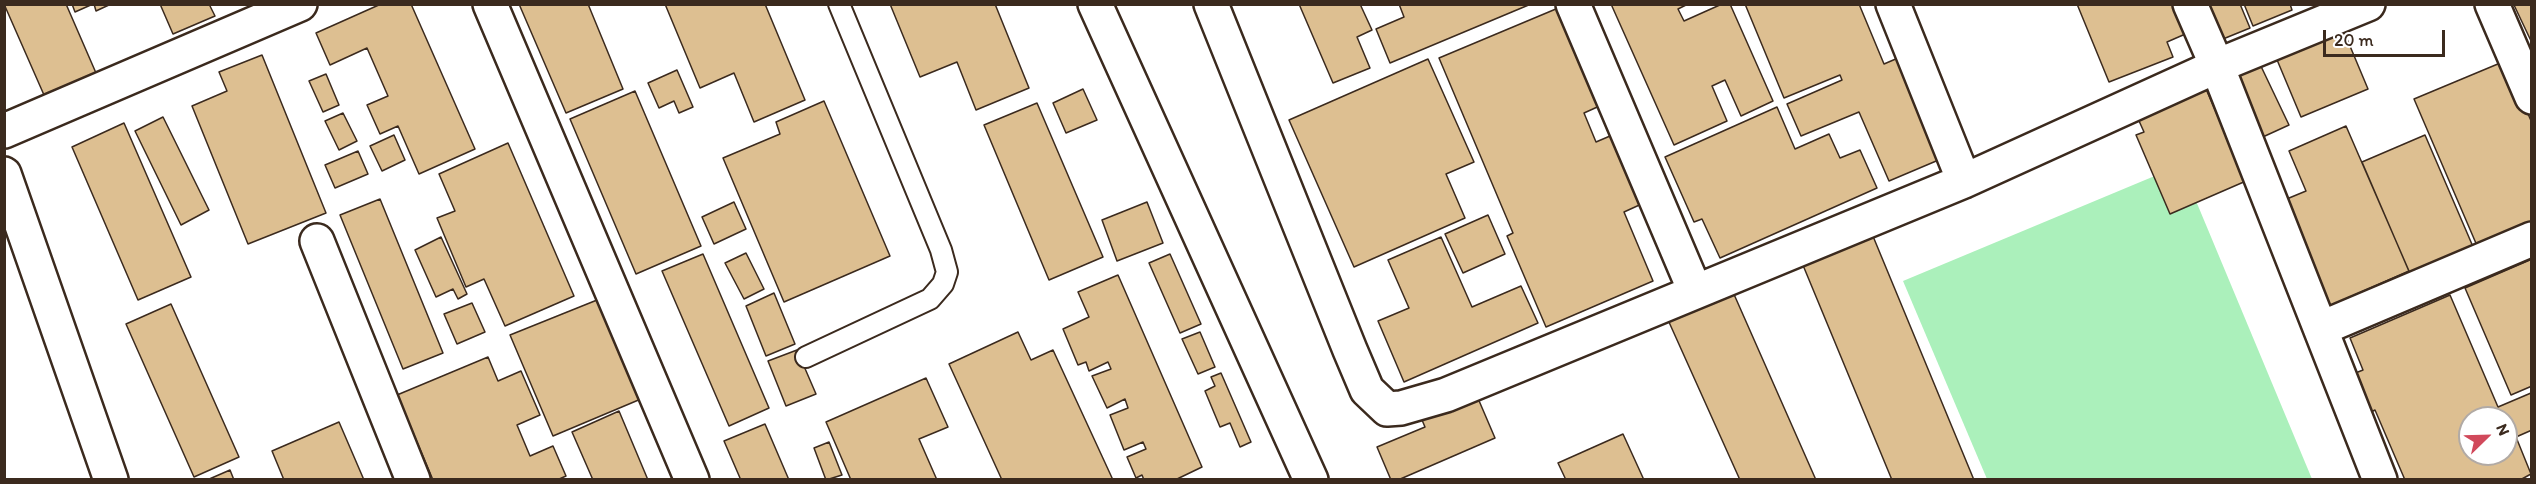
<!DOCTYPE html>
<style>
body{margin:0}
#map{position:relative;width:2536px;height:484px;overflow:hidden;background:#fff;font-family:Itim,sans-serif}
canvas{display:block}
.frame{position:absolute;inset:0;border:6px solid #3b2a1e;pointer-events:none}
.north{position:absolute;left:2458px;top:406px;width:60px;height:60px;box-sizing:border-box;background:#fff;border:2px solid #b1aaa5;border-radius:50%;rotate:67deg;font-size:16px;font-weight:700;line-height:24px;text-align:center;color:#3b2a1e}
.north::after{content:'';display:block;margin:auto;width:21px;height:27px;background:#d1495b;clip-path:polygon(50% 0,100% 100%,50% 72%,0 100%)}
.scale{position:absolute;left:2323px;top:30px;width:122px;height:27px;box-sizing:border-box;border:3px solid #3b2a1e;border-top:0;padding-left:8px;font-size:18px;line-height:21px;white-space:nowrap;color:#3b2a1e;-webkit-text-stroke:4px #fff;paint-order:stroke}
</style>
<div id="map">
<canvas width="2536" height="484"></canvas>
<div class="frame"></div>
<div class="north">N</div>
<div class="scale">20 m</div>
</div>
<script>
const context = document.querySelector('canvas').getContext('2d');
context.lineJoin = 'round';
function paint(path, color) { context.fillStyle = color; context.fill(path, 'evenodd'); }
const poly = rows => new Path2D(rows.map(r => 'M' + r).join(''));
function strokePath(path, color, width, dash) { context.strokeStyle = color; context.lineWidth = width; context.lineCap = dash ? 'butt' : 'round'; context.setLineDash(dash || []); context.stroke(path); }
paint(poly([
 [2181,165,2312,479,1987,479,1903,281]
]), '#abf0bb');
const building = poly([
 [4,4,66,4,96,73,44,95,4,4],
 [72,4,93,4,75,12,72,4],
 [94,4,111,4,96,11,94,4],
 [160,4,209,4,215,16,173,34,160,4],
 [381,4,411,4,475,149,419,174,398,126,380,134,367,105,388,96,367,48,330,65,316,33,381,4],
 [519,4,588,4,623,89,566,113,519,4],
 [665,4,765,4,805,100,754,122,734,73,700,88,665,4],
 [890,4,995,4,1029,88,976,110,957,62,920,77,890,4],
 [1299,4,1360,4,1372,30,1357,37,1370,68,1333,83,1299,4],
 [1399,4,1531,4,1390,63,1376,29,1404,17,1399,4],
 [1611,4,1688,4,1678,9,1684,21,1722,4,1730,4,1773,101,1741,116,1725,80,1712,86,1727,121,1674,145,1611,4],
 [1745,4,1859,4,1884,64,1905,55,1948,156,1889,181,1859,112,1801,136,1787,104,1842,80,1840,75,1784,98,1745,4],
 [2077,4,2178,4,2190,32,2167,42,2173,57,2109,82,2077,4],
 [2208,4,2240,4,2250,28,2223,39,2208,4],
 [2244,4,2290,4,2292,10,2253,26,2244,4],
 [2532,4,2532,43,2514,5,2532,4],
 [1563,6,1604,104,1584,113,1596,142,1617,133,1646,202,1624,212,1653,281,1546,327,1507,236,1513,233,1439,58,1563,6],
 [2342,27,2368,89,2301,117,2275,55,2342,27],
 [262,55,326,213,248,244,192,106,227,91,219,72,262,55],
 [1428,59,1474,162,1446,174,1465,218,1354,267,1289,120,1428,59],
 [2258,60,2289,125,2254,141,2224,75,2258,60],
 [2505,61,2532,123,2532,225,2478,248,2414,99,2505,61],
 [677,70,693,107,679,113,674,101,659,108,648,83,677,70],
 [326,74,339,105,323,112,309,81,326,74],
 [2203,82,2246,181,2170,214,2136,135,2144,132,2135,112,2203,82],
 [1083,89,1097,120,1066,133,1053,103,1083,89],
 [635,91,701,246,636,274,570,119,635,91],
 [824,101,890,256,784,302,723,158,780,134,776,122,824,101],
 [1037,103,1103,257,1049,280,984,125,1037,103],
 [1777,107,1795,149,1829,134,1840,158,1860,150,1877,188,1720,258,1702,219,1694,222,1665,157,1777,107],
 [343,113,357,141,339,150,325,121,343,113],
 [163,117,209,210,181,225,135,131,163,117],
 [124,123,191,277,138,300,72,147,124,123],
 [2346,126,2409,271,2323,309,2277,203,2306,191,2289,151,2346,126],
 [394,135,405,160,382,171,370,146,394,135],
 [2425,135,2474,249,2411,276,2362,162,2425,135],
 [508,143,574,296,505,326,484,279,466,287,437,218,455,211,439,174,508,143],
 [358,151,368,174,335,188,325,165,358,151],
 [380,199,443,353,403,369,340,215,380,199],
 [734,202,746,229,714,244,702,217,734,202],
 [1147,202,1163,243,1117,261,1102,220,1147,202],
 [1488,215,1505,254,1463,273,1445,234,1488,215],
 [1870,229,1974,480,1892,480,1800,258,1870,229],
 [441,237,467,294,458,299,453,289,436,297,415,250,441,237],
 [1441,237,1472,307,1521,286,1538,323,1404,382,1378,321,1409,308,1388,260,1441,237],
 [746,253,764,289,744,299,725,263,746,253],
 [703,254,769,408,729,426,662,271,703,254],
 [1170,254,1201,324,1180,333,1149,263,1170,254],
 [2532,259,2532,386,2511,395,2465,288,2532,259],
 [1118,275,1202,467,1175,480,1144,480,1142,475,1136,478,1127,457,1146,449,1143,442,1124,450,1110,415,1128,408,1125,399,1107,408,1092,376,1111,369,1108,362,1089,371,1086,362,1078,365,1063,329,1089,317,1078,292,1118,275],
 [1729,283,1816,480,1740,480,1664,311,1729,283],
 [774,293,795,344,766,356,746,306,774,293],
 [2450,295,2498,407,2531,393,2532,430,2516,437,2531,474,2520,480,2405,480,2375,410,2365,415,2348,376,2363,370,2350,338,2450,295],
 [2470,418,2506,418,2506,454,2470,454,2470,418],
 [607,296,648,396,553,436,510,335,607,296],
 [472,303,485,332,457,344,444,314,472,303],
 [171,304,239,457,194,477,126,324,171,304],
 [1018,332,1031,360,1053,350,1113,480,1002,480,949,364,1018,332],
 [1200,332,1215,367,1198,374,1182,339,1200,332],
 [797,350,816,394,786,406,768,361,797,350],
 [488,357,498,381,521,371,540,415,517,425,530,456,553,446,566,476,557,480,433,480,397,395,488,357],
 [1221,373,1251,442,1240,447,1230,423,1220,427,1205,391,1215,386,1211,377,1221,373],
 [926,378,948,427,919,439,937,480,851,480,826,422,926,378],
 [1477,396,1495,438,1398,480,1391,480,1377,447,1425,427,1422,420,1477,396],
 [619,411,648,480,593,480,572,432,619,411],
 [339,422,364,480,284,480,272,451,339,422],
 [765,424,789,480,737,480,740,478,724,441,765,424],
 [1623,434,1644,480,1566,480,1558,463,1623,434],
 [829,442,842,475,826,480,814,448,829,442],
 [230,470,234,480,207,480,230,470]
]);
paint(building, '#ddbf91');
strokePath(building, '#3b2a1e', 1.5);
const service = poly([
 [806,357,930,299,943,284,947,272,941,250,839,4]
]);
const minor = poly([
 [490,4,692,480],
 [1095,4,1311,480],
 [1211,4,1350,350,1367,390,1387,409,1401,408,1446,395,1964,181,2217,66,2368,4],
 [1573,4,1695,291],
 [1893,4,1964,181],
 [2190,4,2217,66,2380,480],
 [2492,4,2532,97],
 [4,131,300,4],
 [4,174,111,480],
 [317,241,413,480],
 [2322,328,2532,239]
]);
strokePath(service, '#3b2a1e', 24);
strokePath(minor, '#3b2a1e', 38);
strokePath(service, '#fff', 20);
strokePath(minor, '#fff', 33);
</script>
